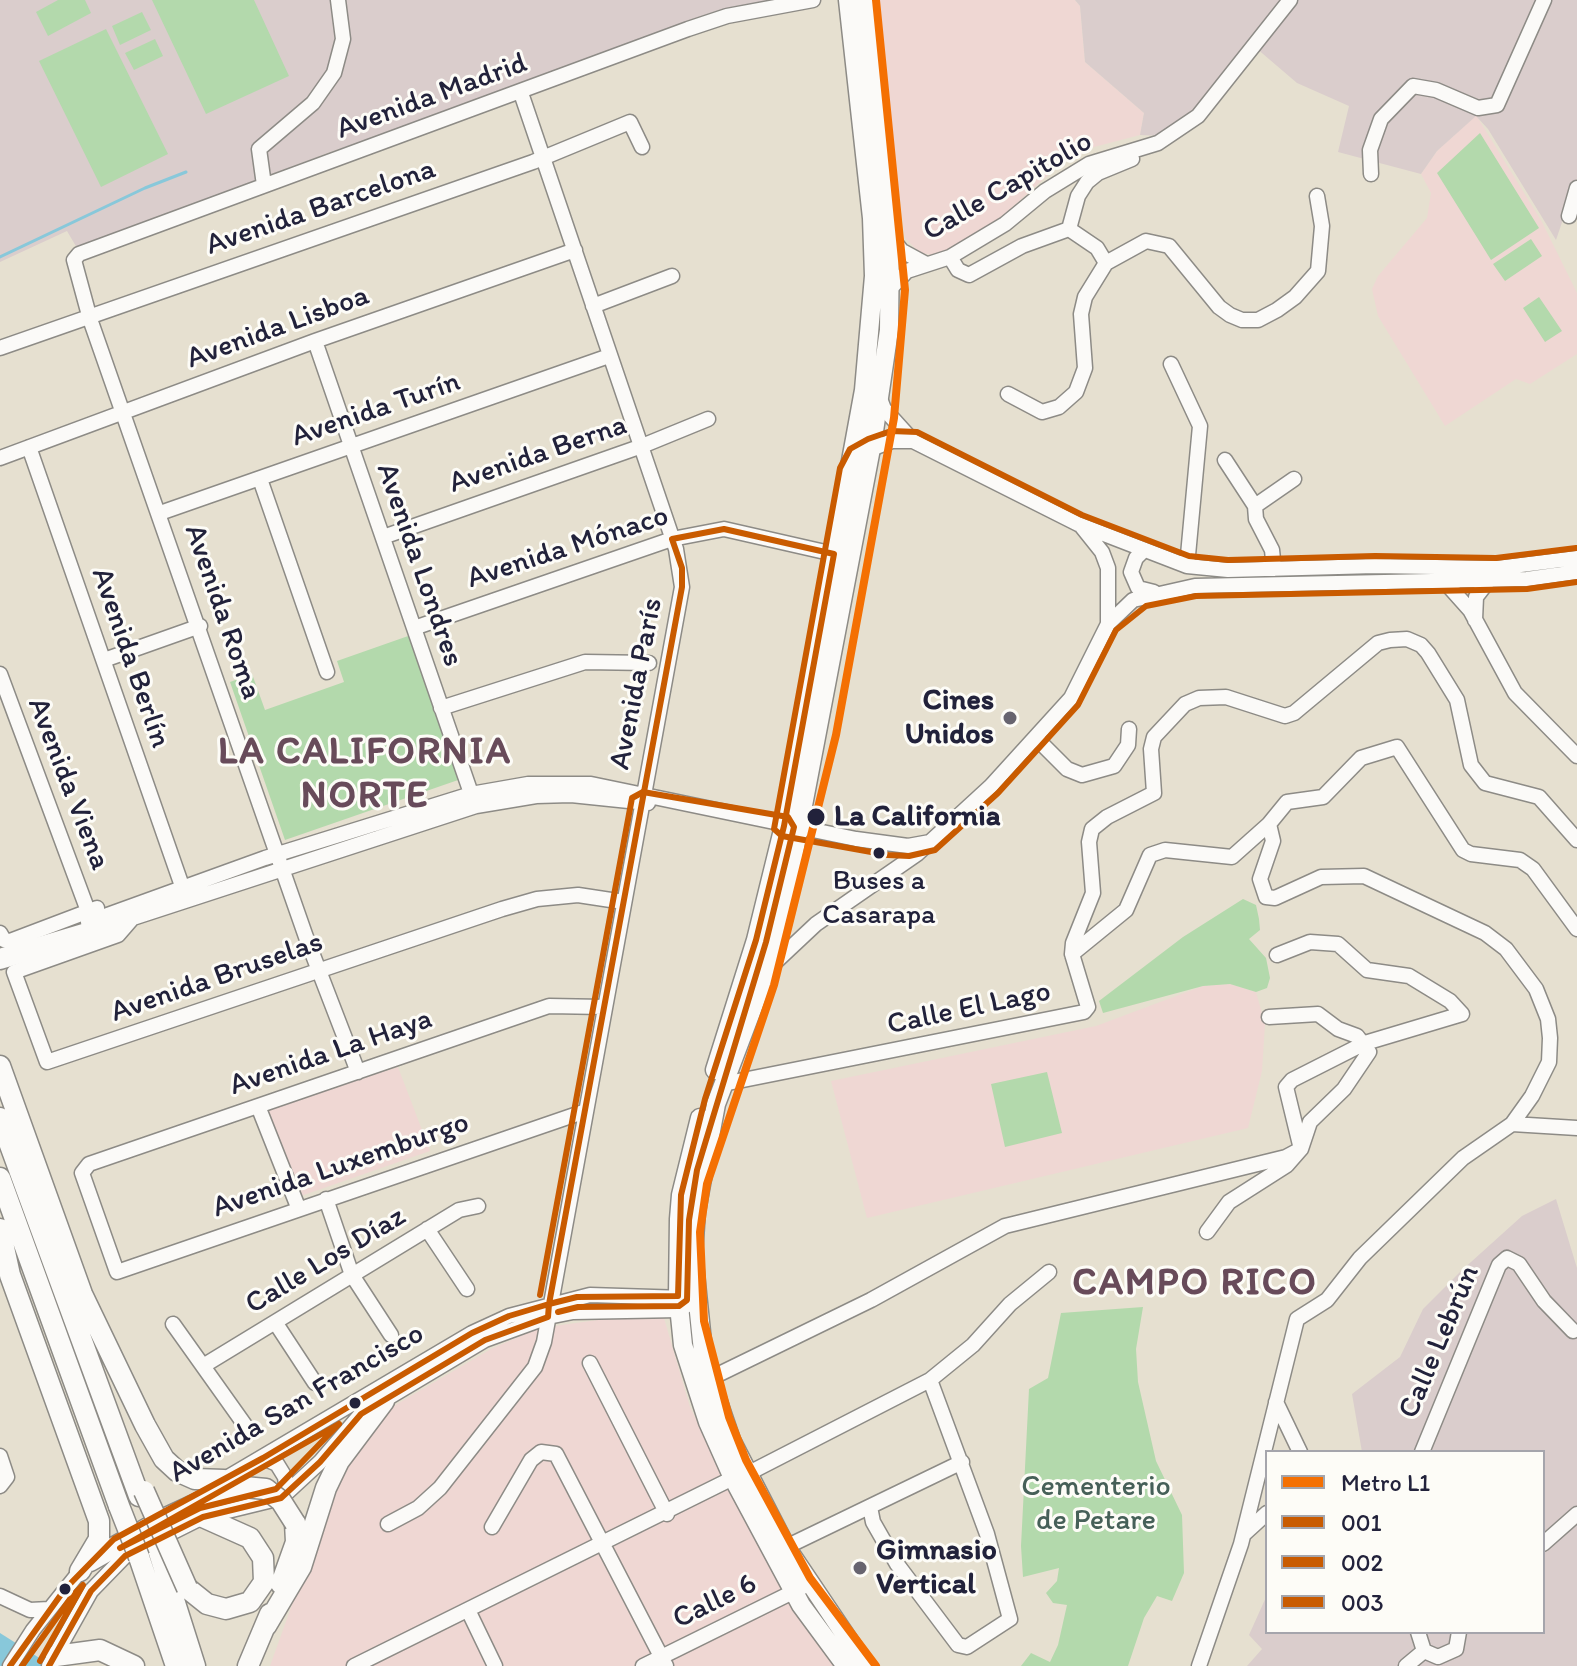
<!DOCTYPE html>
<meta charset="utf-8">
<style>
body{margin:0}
#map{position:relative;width:1577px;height:1666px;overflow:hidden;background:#e6e0d0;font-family:Itim,sans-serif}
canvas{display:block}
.legend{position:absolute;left:1265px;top:1450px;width:280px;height:184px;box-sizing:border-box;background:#fdfcf7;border:2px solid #a5a5ac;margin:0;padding:10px 14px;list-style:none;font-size:24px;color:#22223b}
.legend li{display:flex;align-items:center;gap:16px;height:40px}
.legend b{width:40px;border:2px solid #a5a5ac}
</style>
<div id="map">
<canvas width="1577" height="1666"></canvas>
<ul class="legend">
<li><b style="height:10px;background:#f47003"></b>Metro L1</li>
<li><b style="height:10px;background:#c95b00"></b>001</li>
<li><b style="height:10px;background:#c95b00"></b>002</li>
<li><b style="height:10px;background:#c95b00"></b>003</li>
</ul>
</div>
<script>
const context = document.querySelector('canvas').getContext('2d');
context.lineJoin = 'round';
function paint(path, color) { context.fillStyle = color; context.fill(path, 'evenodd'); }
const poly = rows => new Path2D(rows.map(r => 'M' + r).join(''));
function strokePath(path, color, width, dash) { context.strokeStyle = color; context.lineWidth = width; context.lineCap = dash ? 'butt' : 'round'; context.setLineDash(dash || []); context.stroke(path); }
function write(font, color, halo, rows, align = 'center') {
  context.font = font + ' Itim,sans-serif'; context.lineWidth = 6; context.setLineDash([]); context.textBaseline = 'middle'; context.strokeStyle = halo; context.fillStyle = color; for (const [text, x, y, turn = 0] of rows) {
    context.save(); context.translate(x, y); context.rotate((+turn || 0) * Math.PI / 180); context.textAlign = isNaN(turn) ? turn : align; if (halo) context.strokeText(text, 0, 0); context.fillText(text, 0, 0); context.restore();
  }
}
paint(poly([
 [874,0,1075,0,1080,6,1085,62,1144,113,1140,135,1094,147,1057,167,997,221,955,248,934,256,919,252,905,238],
 [1476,115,1542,222,1577,293,1577,354,1530,384,1516,379,1445,426,1378,316,1372,289,1378,276,1427,218,1431,193,1421,174,1437,151],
 [1230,984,1256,992,1265,1024,1262,1071,1248,1128,867,1218,831,1081,1096,1026,1203,986],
 [398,1067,430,1151,298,1197,265,1109],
 [612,1318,664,1318,690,1407,737,1501,847,1666,270,1666,339,1474,387,1410,491,1349,523,1335,540,1328]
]), '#efd7d3');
paint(poly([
 [0,0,785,0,333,151,77,248,67,231,0,262],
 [1075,0,1577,0,1577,178,1556,240,1488,129,1476,116,1437,151,1421,174,1338,152,1349,106,1297,83,1249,42,1205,102,1163,136,1140,135,1144,113,1085,62,1080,6],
 [1556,1199,1577,1268,1577,1666,1247,1666,1262,1649,1249,1635,1267,1595,1267,1632,1543,1632,1543,1452,1362,1452,1352,1394,1400,1357,1423,1309,1461,1271,1522,1216]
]), '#dacdcc');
paint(poly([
 [58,0,85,0,91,13,48,36,36,12],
 [152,0,254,0,289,76,206,114],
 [142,12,151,30,120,45,112,26],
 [106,29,168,154,101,187,39,61],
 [155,39,163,56,134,70,125,53],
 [1480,133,1539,228,1491,260,1437,173],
 [1531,239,1542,256,1505,281,1493,264],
 [1539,297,1562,331,1545,342,1523,308],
 [411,635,461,779,285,840,230,682,252,674,265,710,344,682,337,661],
 [1243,899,1256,905,1259,919,1260,930,1249,939,1266,958,1270,978,1267,988,1256,992,1230,984,1203,986,1103,1013,1099,1001,1183,937],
 [1047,1072,1062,1133,1005,1147,991,1084],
 [1143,1307,1136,1349,1138,1382,1156,1461,1182,1515,1184,1573,1172,1601,1157,1596,1144,1618,1128,1666,1021,1666,1031,1653,1050,1662,1058,1645,1067,1605,1053,1603,1046,1593,1057,1581,1059,1568,1023,1577,1021,1546,1029,1389,1048,1378,1061,1313]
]), '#b3d9ac');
paint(poly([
 [0,1633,52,1666,0,1666]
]), '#88c8da');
strokePath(poly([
 [0,257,145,188,186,172]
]), '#88c8da', 3);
const minor = poly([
 [1371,174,1370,150,1381,119,1413,86,1436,90,1478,108,1497,105,1544,0],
 [264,185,259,149,313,103,334,73,343,39,338,0],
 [1569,216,1577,188],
 [1069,229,1097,248,1106,263],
 [890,236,902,251,926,264],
 [950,257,958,270,969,275,1022,246,1069,229,1078,196,1087,182,1098,173,1132,159],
 [890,289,907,271,950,257,1005,224,1045,191,1089,164,1158,143,1198,116,1290,0],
 [593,306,672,276],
 [315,341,474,802],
 [0,348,533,162,630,122,642,147],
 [1171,364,1200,426,1187,566],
 [1008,394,1042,412,1059,407,1076,392,1085,368,1081,314,1085,297,1106,263,1146,241,1169,246,1219,307,1230,315,1242,320,1258,320,1277,310,1295,297,1318,271,1322,226,1317,196],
 [879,396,884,409,913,441,1078,524,1187,566,1228,570,1375,566,1497,568,1577,558],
 [29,447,182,886],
 [863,452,892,441,913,441],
 [0,458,315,341,575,250],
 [1225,460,1255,506,1256,519,1272,550,1274,569],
 [260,479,327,672],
 [1255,506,1294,479],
 [160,513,609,356],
 [1082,527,1102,552,1108,568,1108,624],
 [383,537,642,446,708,419],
 [1143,551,1136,558,1131,572,1138,588,1154,592],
 [1445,582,1470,610,1515,693,1577,756],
 [1475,620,1476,597,1490,579],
 [414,628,672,539,724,529,834,554],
 [104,660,200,626],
 [0,674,88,911],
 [441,708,585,662,649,663],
 [1036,738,1067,769,1082,775,1114,766,1128,745,1129,729],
 [1269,824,1287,802,1323,797,1361,758,1397,747,1463,850,1471,854,1520,860,1533,869,1577,929],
 [131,920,118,935,14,972,47,1062,502,909,537,899,578,895,624,902],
 [88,922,265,858,471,794,528,784,591,784,856,839,908,846,930,842],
 [90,932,476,806,536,796,571,795,648,803],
 [0,933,4,940,10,941,97,908],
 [1072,954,1073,943,1093,893,1089,842,1092,829,1107,817,1154,793,1151,749,1154,737,1185,704,1199,698,1226,697,1285,716,1294,713,1378,643,1390,640,1407,639,1421,645,1428,653,1457,700,1471,765,1485,783,1539,797,1577,840],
 [1277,955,1310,942,1338,944,1367,970,1409,976,1450,1001,1462,1014,1365,1043,1292,1080,1286,1087,1301,1149],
 [767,970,816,924,917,854,991,786,1071,698,1108,624,1133,600,1195,586,1527,579,1577,572],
 [358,1072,306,937,90,319,74,260,79,254,688,29,727,16,813,0],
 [723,1084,1084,1012,1088,1007,1072,954,1126,910,1150,855,1165,850,1232,857,1269,824,1273,841,1260,879,1266,897,1275,898,1321,877,1364,876,1485,933,1506,949,1536,989,1548,1019,1550,1038,1549,1062,1532,1096,1512,1124],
 [258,1106,298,1207],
 [583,1112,117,1272,82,1173,89,1164,549,1006,604,1007],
 [326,1199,352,1275,391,1335],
 [427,1229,467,1289],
 [1207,1232,1229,1202,1287,1165,1301,1149,1310,1122,1344,1089,1369,1052,1357,1036,1338,1029,1318,1014,1269,1017],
 [275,1322,315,1383],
 [173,1324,247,1428],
 [590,1363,667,1514],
 [203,1366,459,1210,478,1206],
 [709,1379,871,1300,1005,1226,1286,1157,1301,1149],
 [1276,1402,1300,1452],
 [1422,1452,1499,1265,1507,1258,1519,1264,1544,1301,1573,1331],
 [0,1456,7,1477,0,1486],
 [263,1458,277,1464,285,1477,286,1485,281,1498],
 [747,1474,930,1380,973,1345,1010,1304,1049,1272],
 [218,1483,472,1333,509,1316,590,1295,685,1298],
 [870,1507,873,1522,897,1564,958,1645,967,1647,1010,1619,987,1534,930,1380],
 [388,1524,418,1508,440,1488,535,1367,544,1342,682,587,676,549,521,93],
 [492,1527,531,1460,541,1452,556,1454,666,1666],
 [1244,1534,1267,1513],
 [1543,1544,1577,1514],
 [786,1547,962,1462],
 [0,1596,30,1610,49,1609],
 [468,1610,495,1666],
 [1418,1632,1424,1651,1438,1657,1456,1649,1459,1632],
 [10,1666,33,1630,85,1565],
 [49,1666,91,1591,125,1556,203,1517,281,1498,320,1462,361,1414,485,1340,548,1317,573,1312,679,1310,686,1306],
 [354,1666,733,1478],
 [643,1666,801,1588],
 [1199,1666,1241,1544,1297,1319,1327,1300,1360,1258,1463,1158,1512,1124,1577,1128],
 [1406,1666,1424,1651]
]);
const major = poly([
 [866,0,890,236,889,330,873,438,788,884,767,970,716,1104,696,1211,693,1254,704,1361,731,1440,786,1547,866,1666],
 [715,1070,756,940,784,826,864,390,874,276,872,218,848,0],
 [700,1118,681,1195,679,1219,678,1296,683,1345,708,1422,733,1478,801,1605,846,1666]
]);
const highway = poly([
 [0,959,90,932],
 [0,1066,82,1294,145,1425,164,1459,177,1471,195,1479,224,1480],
 [0,1118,139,1496],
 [0,1178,119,1506],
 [0,1229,10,1275,99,1521,99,1539,80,1571],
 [156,1543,195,1666],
 [139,1557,176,1666],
 [90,1561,164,1519,224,1491,244,1487],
 [281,1584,296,1542,295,1523],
 [187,1588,207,1604,226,1609,250,1602,264,1582,263,1558,250,1538,203,1517],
 [266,1626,301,1567,326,1488,339,1461,384,1401],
 [56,1656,100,1650,134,1666],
 [248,1666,270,1614]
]);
strokePath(minor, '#8d8b86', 17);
strokePath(major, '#8d8b86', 21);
strokePath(highway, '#8d8b86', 23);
strokePath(minor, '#fbfaf8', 14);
strokePath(major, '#fbfaf8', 18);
strokePath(highway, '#fbfaf8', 20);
const highwayBridge = poly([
 [244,1487,266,1489,281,1501,295,1523],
 [144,1491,187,1588],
 [119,1506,139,1557]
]);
strokePath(highwayBridge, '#8d8b86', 23, []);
strokePath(highwayBridge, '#fbfaf8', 20);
strokePath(poly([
 [724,529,834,554,784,826,756,940,705,1099,681,1195,678,1296,577,1297,549,1304,682,587,682,568,672,539,724,529],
 [10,1666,65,1589,114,1539,263,1458,472,1333,509,1316,549,1304],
 [49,1666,91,1591,125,1556,203,1517,281,1498,320,1462,361,1414,485,1340,548,1317,549,1304]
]), '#c95b00', 6);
strokePath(poly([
 [540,1295,632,798,643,792,788,817,794,827,766,942,697,1170,689,1220,687,1300,679,1306,578,1307,558,1312],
 [339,1424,276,1489,200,1508,120,1548,339,1424],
 [22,1666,73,1595,83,1585,40,1661]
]), '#c95b00', 6);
strokePath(poly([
 [1576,548,1496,558,1375,556,1228,560,1189,556,1082,515,917,432,891,431,868,439,850,449,840,468,774,829,782,836,888,855,909,856,935,850,998,793,1078,705,1116,630,1146,606,1196,596,1527,589,1577,582]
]), '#c95b00', 6);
strokePath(poly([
 [876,0,905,290,894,418,836,735,774,985,707,1184,700,1232,704,1321,729,1417,746,1460,810,1578,876,1666]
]), '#f47003', 8);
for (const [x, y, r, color] of [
 [1010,718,8,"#67646f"],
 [816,817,10,"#22223b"],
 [879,853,7,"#22223b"],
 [355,1403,7,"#22223b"],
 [860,1568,8,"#67646f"],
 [65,1589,7,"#22223b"]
]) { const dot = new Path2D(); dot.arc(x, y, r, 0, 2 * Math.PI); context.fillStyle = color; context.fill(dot); strokePath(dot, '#fdfcf7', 3); }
write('28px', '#22223b', '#fdfcf7', [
 ["Buses a",879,882],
 ["Casarapa",879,916]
]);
write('30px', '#22223b', '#fdfcf7', [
 ["Avenida Madrid",432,97,-20],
 ["Calle Capitolio",1008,187,-30],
 ["Avenida Barcelona",321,208,-19],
 ["Avenida Lisboa",278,328,-20],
 ["Avenida Turín",376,410,-19],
 ["Avenida Berna",538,455,-19],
 ["Avenida Mónaco",568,548,-18],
 ["Avenida Londres",419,565,71],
 ["Avenida Roma",222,612,71],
 ["Avenida Berlín",130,658,71],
 ["Avenida París",637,684,-79],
 ["Avenida Viena",68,784,69],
 ["Avenida Bruselas",217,978,-19],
 ["Calle El Lago",969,1009,-12],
 ["Avenida La Haya",331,1053,-19],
 ["Avenida Luxemburgo",341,1166,-19],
 ["Calle Los Díaz",326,1261,-31],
 ["Calle Lebrún",1440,1342,-67],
 ["Avenida San Francisco",297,1404,-30],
 ["Calle 6",715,1602,-26]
]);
write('bold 30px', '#22223b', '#fdfcf7', [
 ["Cines",994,701],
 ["Unidos",994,735],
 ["Gimnasio",876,1551,"left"],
 ["Vertical",876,1585,"left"]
], 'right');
write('bold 30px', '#22223b', '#fdfcf7', [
 ["La California",834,817]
], 'left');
write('30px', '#466058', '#fdfcf7', [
 ["Cementerio",1096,1487],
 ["de Petare",1096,1521]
]);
context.letterSpacing = '2px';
write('bold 38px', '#684b5a', '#fdfcf7', [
 ["LA CALIFORNIA",365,753],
 ["NORTE",365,797],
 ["CAMPO RICO",1195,1284]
]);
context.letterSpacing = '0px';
</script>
